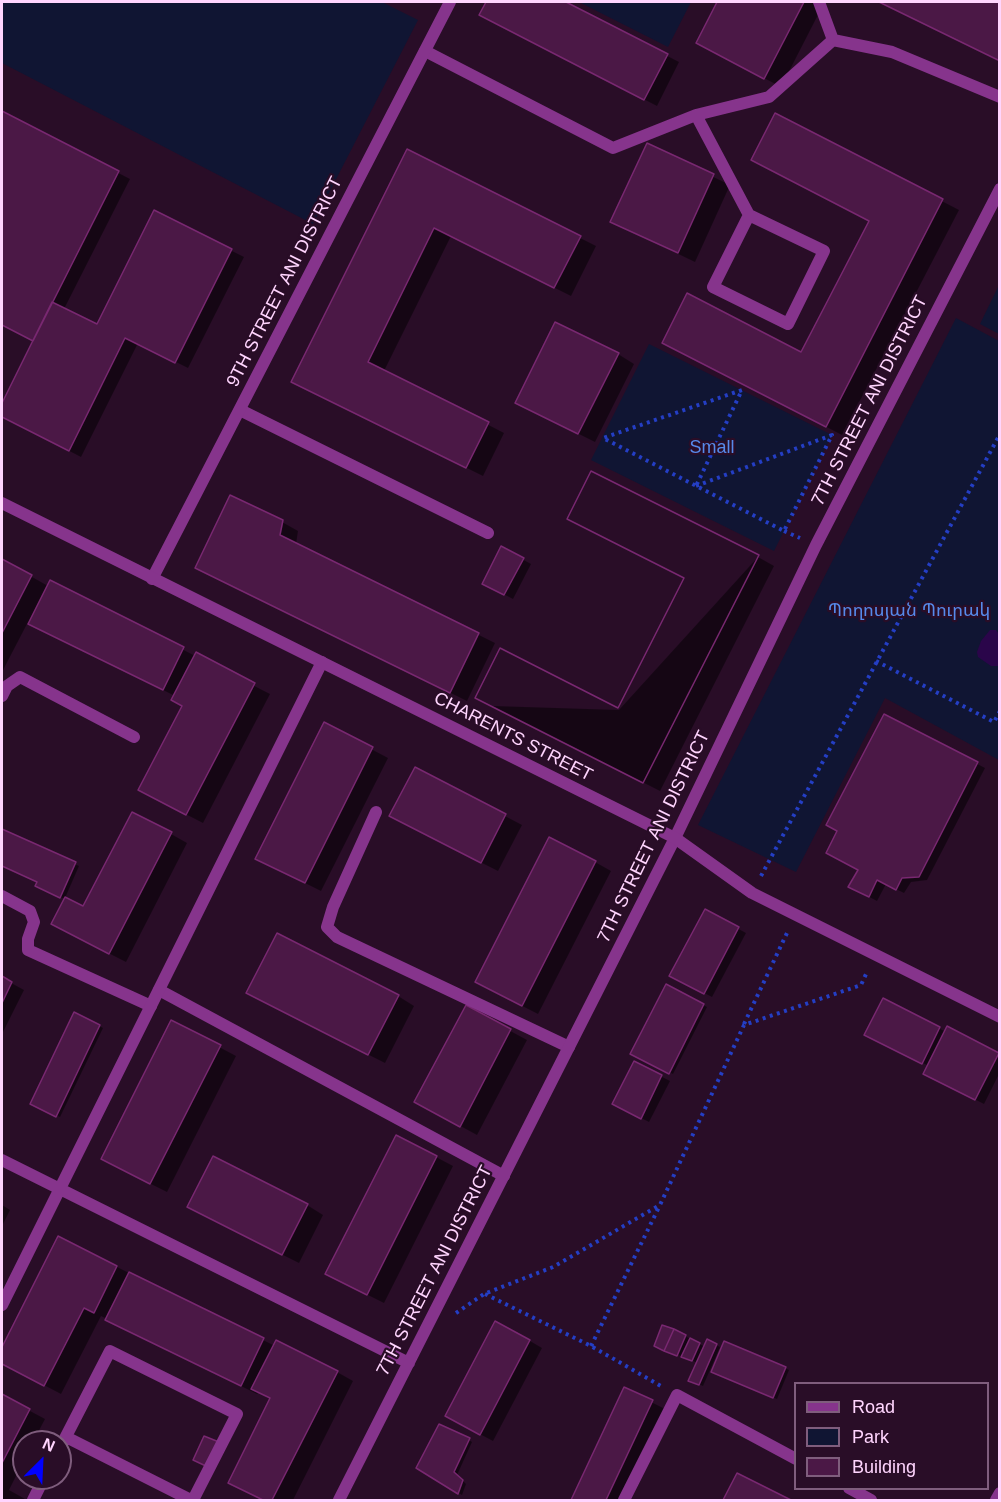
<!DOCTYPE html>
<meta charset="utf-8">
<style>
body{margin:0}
#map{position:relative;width:1001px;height:1502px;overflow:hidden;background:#290d27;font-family:Arial,sans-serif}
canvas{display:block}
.frame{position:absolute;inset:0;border:3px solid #ffd5fe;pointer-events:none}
.legend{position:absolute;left:794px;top:1382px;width:195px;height:108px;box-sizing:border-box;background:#290d27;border:2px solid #7f5d7d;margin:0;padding:8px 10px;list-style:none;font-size:18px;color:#ffd5fe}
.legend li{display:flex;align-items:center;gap:12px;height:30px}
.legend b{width:30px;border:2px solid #7f5d7d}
.north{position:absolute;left:12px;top:1430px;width:60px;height:60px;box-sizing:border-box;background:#290d27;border:2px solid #7f5d7d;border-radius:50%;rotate:24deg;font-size:16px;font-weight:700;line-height:24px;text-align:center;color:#ffd5fe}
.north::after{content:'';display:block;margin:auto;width:21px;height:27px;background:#0101ff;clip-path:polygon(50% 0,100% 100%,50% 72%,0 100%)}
</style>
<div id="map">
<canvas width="1001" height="1502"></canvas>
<div class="frame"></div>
<ul class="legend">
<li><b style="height:8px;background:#86348c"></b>Road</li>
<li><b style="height:16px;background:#101533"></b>Park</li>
<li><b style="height:16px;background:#4b1846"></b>Building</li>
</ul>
<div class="north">N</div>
</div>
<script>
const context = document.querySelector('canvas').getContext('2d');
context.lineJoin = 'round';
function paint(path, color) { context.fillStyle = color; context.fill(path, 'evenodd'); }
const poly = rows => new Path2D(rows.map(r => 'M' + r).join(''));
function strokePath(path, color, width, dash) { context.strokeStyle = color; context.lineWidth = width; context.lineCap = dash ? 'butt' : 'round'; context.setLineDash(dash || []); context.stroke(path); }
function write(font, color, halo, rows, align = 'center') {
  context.font = font + ' Arial,"Noto Sans Armenian",sans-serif'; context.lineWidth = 4.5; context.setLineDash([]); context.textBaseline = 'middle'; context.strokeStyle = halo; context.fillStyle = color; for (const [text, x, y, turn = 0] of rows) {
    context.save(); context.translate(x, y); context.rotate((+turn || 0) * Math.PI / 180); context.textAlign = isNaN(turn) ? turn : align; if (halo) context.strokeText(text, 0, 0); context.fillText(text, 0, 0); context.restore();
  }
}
paint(poly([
 [2,2,382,2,418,20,313,224,2,63],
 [579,2,691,2,668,47],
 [999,285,1000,334,999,334,980,324],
 [956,318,999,341,999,760,885,698,796,872,698,825],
 [649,344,832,435,774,551,591,460]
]), '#101533');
paint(poly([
 [990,630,996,630,999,634,999,666,991,666,978,657,977,652,981,641]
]), '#2a054a');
paint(poly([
 [487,2,570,2,568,5,679,62,657,106,481,15],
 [719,2,811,2,822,7,781,87,698,43],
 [880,2,1000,2,1000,60],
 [2,113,130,179,64,309,97,326,154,212,244,257,188,368,138,343,81,457,2,416,2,407,34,341,2,324],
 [776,115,959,210,842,435,680,351,802,354,871,221],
 [647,145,730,185,695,262,612,222],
 [408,151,596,246,571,296,451,236,384,371,504,433,483,476,309,390],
 [618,354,634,364,595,442,533,411],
 [282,522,298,531,296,544,495,643,467,701,213,576],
 [502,548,531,564,513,599,492,588],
 [758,557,774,566,660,791,493,706,619,710],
 [2,560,48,586,50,582,270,694,203,823,156,799,183,706,175,696,28,622,2,672],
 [885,716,985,768,927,880,911,882,904,893,886,884,877,901,858,891,859,870,839,830],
 [324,724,388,758,321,891,273,867],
 [416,769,522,825,498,871,407,825],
 [2,830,79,866,65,898,83,908,171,834,187,843,126,962,69,933,65,899,40,888,38,882,2,865],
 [595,862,611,871,538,1014,493,991],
 [705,911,746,933,712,997,679,980],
 [2,978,24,990,2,1034],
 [666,986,707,1007,673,1074,632,1053],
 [398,996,414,1006,385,1063,264,1002],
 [884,1000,946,1032,948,1028,1000,1055,1000,1072,984,1104,933,1078,929,1066,874,1039],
 [466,1007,527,1040,477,1135,433,1111],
 [75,1014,103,1028,60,1117,32,1103],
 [172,1022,236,1056,167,1192,119,1168],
 [635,1063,670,1081,649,1122,622,1108],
 [436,1157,453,1166,384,1303,344,1283],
 [2,1205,10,1210,2,1226],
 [307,1205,323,1215,299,1263,205,1216],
 [59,1238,275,1346,337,1372,353,1381,293,1500,264,1500,246,1492,272,1399,259,1392,257,1394,101,1316,61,1394,2,1363,2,1351],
 [685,1336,705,1347,707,1341,720,1347,703,1386,694,1382,698,1363,659,1347],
 [530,1341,542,1348,493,1441,459,1423],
 [725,1343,789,1370,777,1399,717,1373],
 [625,1389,665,1409,621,1500,574,1500],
 [2,1396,45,1419,33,1442,24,1442,24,1460,9,1490,25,1499,24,1500,2,1500],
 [469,1440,472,1442,457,1475,466,1484,462,1495,418,1468],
 [738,1475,787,1500,725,1500]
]), '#0007');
const building = poly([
 [486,2,566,2,668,54,644,100,479,15,486,2],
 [717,2,804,2,764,79,696,43,717,2],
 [879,2,1000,2,1000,61,879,2],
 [2,111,119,171,33,341,2,325,2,111],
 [775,113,943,199,826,427,662,343,687,293,801,352,869,221,751,160,775,113],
 [647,143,714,174,678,253,610,222,647,143],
 [407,149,581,236,554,288,434,228,368,362,489,422,466,468,291,382,407,149],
 [154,210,232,249,175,363,125,338,69,451,2,417,2,403,52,302,97,324,154,210],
 [555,322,619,353,578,434,515,403,555,322],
 [591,471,759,555,643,783,475,698,500,648,618,708,684,578,567,519,591,471],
 [591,471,759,555,643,783,475,698,500,648,618,708,684,578,567,519,591,471],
 [230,495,283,520,280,535,479,633,450,693,195,568,230,495],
 [501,546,524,558,504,595,482,584,501,546],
 [2,559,32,575,2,633,2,559],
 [50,580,184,647,163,690,28,624,50,580],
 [196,652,255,683,186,815,138,790,182,706,171,700,196,652],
 [884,714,978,762,919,877,902,878,896,890,877,880,869,897,848,887,858,870,826,853,837,831,826,825,884,714],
 [324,722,373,747,305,883,255,859,324,722],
 [415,767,506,814,481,863,389,816,415,767],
 [132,812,172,832,109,954,51,924,65,897,83,906,132,812],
 [2,829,76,862,60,898,35,886,37,882,2,866,2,829],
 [549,837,596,861,522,1006,475,982,549,837],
 [705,909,739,927,704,994,669,976,705,909],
 [277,933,399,995,368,1055,246,993,277,933],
 [2,976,12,982,2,1003,2,976],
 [666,984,704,1004,669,1074,630,1054,666,984],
 [883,998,940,1027,922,1064,864,1035,883,998],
 [466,1005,511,1029,460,1127,414,1102,466,1005],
 [74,1012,100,1025,56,1117,30,1104,74,1012],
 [171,1020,221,1045,150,1184,101,1159,171,1020],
 [947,1026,999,1053,975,1100,923,1074,947,1026],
 [634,1061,662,1075,641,1119,612,1104,634,1061],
 [396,1135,437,1156,367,1295,325,1274,396,1135],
 [213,1156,308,1204,282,1255,187,1207,213,1156],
 [58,1236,117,1266,94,1313,84,1308,44,1386,2,1364,2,1347,58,1236],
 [129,1272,264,1338,241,1386,105,1320,129,1272],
 [495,1321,530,1340,480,1435,445,1416,495,1321],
 [662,1325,674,1329,664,1351,654,1346,662,1325],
 [674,1329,686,1335,677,1356,664,1351,674,1329],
 [690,1338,700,1343,692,1361,681,1357,690,1338],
 [707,1339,717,1344,699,1385,688,1381,707,1339],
 [276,1340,338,1371,272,1500,263,1500,228,1483,270,1398,251,1389,276,1340],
 [724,1341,786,1367,773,1398,711,1372,724,1341],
 [624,1387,653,1400,606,1500,571,1500,624,1387],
 [2,1394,30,1409,2,1463,2,1394],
 [439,1424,470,1438,454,1472,463,1480,458,1494,416,1468,439,1424],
 [204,1436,219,1442,208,1467,193,1460,204,1436],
 [737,1473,791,1500,723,1500,737,1473]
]);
paint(building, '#4b1846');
strokePath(building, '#792871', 1.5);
strokePath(poly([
 [696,486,832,435,784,531,603,438,742,390,696,486],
 [784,531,800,538],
 [876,661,994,722,1000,711],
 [761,876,1000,434],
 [744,1024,787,933],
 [485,1294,591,1346,661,1386],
 [456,1313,484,1294,553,1267,660,1205,744,1025,861,985,867,972],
 [591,1346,660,1205]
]), '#243ec4', 4, [3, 4.5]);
strokePath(poly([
 [819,2,833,40],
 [425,51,613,148,696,115,769,97,833,40,892,52,1000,97],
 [696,115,749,215,824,251,788,324,713,287,749,215],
 [240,410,488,533],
 [2,696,7,686,20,677,134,737],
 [376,812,333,907,327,927,337,937,569,1047],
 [2,896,30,911,34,922,28,939,28,950,151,1006],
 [159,990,504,1176],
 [66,1437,191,1500],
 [60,1448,110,1351,237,1414,193,1500],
 [33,1500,44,1478]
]), '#86348c', 12);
strokePath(poly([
 [152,579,450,2],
 [2,1160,409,1363],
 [2,1305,322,662],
 [849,1488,871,1500],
 [339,1500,675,838,816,545,1000,189],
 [624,1500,677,1395,796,1459],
 [996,1500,1000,1493]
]), '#86348c', 12);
strokePath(poly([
 [2,503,675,838,752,893,1000,1017]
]), '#86348c', 12);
write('18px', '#ffd5fe', '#290d27', [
 ["9TH STREET ANI DISTRICT",285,282,-63],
 ["7TH STREET ANI DISTRICT",870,401,-63],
 ["CHARENTS STREET",513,737,27],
 ["7TH STREET ANI DISTRICT",654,837,-64],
 ["7TH STREET ANI DISTRICT",435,1271,-63]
]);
write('18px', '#568aea', '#290d27', [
 ["Small",712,448],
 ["Պողոսյան Պուրակ",909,611]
]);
</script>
